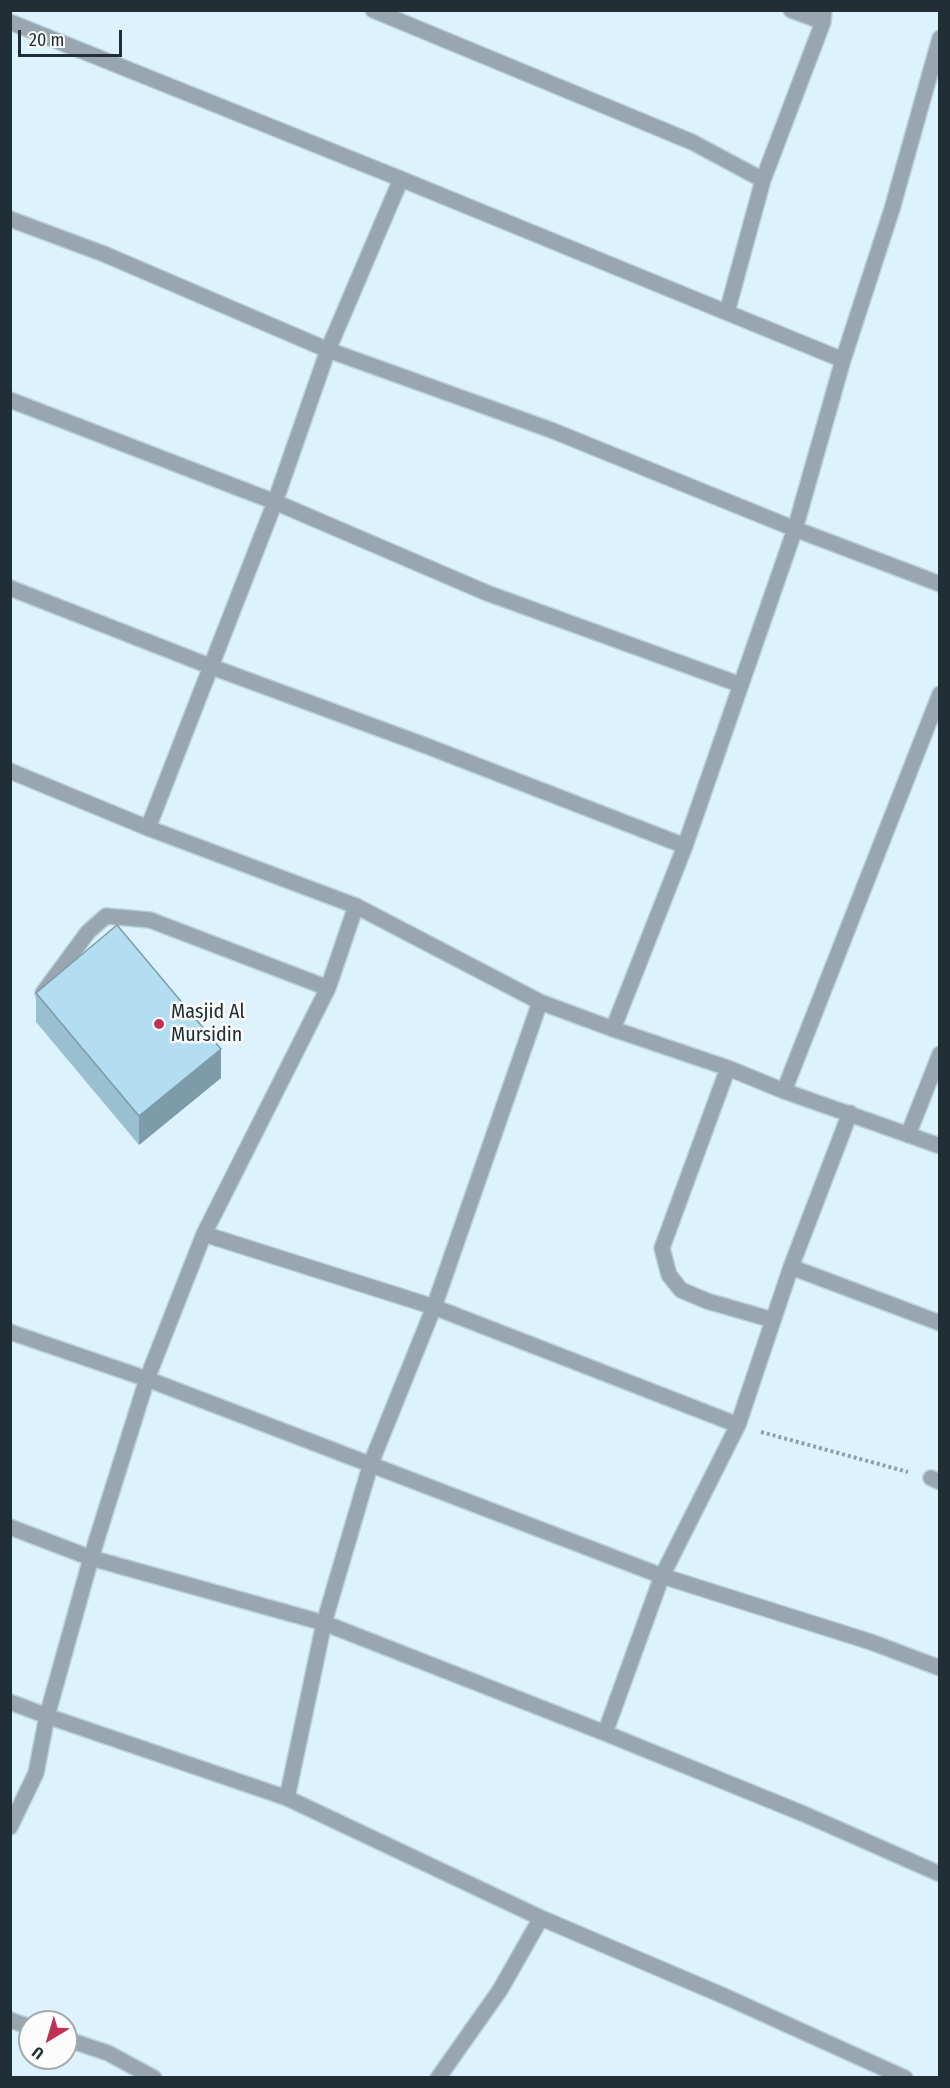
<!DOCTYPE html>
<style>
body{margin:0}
#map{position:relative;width:950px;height:2088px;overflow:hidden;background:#dcf3fe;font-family:"Fira Sans Condensed",sans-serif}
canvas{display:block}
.frame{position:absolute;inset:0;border:12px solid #202f35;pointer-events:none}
.north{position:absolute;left:18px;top:2010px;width:60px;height:60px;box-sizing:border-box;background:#fcfcfc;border:2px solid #a4aaac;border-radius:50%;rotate:218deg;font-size:16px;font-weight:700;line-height:24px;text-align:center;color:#202f35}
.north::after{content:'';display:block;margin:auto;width:21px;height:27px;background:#c03057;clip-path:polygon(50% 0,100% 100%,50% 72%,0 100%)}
.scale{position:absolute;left:18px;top:30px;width:104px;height:27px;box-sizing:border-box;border:3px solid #202f35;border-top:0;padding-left:8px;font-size:18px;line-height:21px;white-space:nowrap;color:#202f35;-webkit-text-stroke:4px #fcfcfc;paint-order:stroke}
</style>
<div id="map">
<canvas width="950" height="2088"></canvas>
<div class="frame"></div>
<div class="north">U</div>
<div class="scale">20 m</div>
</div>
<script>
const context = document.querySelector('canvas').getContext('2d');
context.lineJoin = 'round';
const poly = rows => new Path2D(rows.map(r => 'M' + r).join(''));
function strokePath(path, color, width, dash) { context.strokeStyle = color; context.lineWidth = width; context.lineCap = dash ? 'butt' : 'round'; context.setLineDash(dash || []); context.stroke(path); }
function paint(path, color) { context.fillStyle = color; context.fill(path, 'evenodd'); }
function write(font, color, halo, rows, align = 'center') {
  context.font = font + ' "Fira Sans Condensed",sans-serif'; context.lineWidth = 5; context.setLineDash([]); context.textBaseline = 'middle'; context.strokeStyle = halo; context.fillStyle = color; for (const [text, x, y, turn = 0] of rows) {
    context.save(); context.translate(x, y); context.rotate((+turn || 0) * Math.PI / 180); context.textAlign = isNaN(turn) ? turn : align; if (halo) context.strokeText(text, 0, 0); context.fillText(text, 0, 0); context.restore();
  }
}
const minor = poly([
 [373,10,692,142,763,180,823,22,824,10],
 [791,10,823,22],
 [10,22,401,179,843,360],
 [10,219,104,254,328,350,551,430,795,529,940,584],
 [727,312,763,180],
 [10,400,275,502,487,593,741,685],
 [10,588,212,667,424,745,685,846],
 [10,771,148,828,356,906,540,1002,613,1029,728,1068,784,1091,940,1146],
 [148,828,275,502,328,350,401,179],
 [43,993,88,932,106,916,150,920,328,988],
 [613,1029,685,846,795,529,843,360,892,209,940,38],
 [728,1068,662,1248,669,1275,681,1290,707,1301,773,1320],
 [784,1091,940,694],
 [908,1135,940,1054],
 [204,1234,434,1307,738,1425],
 [791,1267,940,1323],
 [10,1332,147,1379,662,1576,871,1642,940,1668],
 [931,1478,940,1482],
 [10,1527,91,1558,324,1623,605,1733,804,1814,940,1874],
 [10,1702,47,1716,287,1798,541,1918,724,1996,905,2078],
 [605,1733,662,1576,738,1425,791,1267,850,1113],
 [287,1798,324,1623,371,1463,434,1307,540,1002],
 [10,1827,36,1773,47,1716,91,1558,147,1379,204,1234,328,988,356,906],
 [10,2020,30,2027],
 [66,2039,108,2053,154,2078],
 [438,2078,500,1990,541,1918]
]);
strokePath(minor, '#bad0da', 18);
strokePath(poly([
 [761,1432,908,1472]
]), '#8da0a9', 4, [3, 3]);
strokePath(minor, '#98a7af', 15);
paint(poly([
 [36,993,221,1078,139,1145,36,1022]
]), '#9abfd0');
paint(poly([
 [221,1049,221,1078,139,1145,139,1116]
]), '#7d9ba9');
const building = poly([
 [117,925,221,1049,139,1116,36,993,117,925]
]);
paint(building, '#b3def2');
strokePath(building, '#7d9ba9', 1.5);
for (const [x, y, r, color] of [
 [159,1024,6,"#c03057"]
]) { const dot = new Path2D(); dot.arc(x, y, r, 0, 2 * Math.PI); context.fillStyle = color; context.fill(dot); strokePath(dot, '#fcfcfc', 2); }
write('20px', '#202f35', '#fcfcfc', [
 ["Masjid Al",171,1012],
 ["Mursidin",171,1035]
], 'left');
</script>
